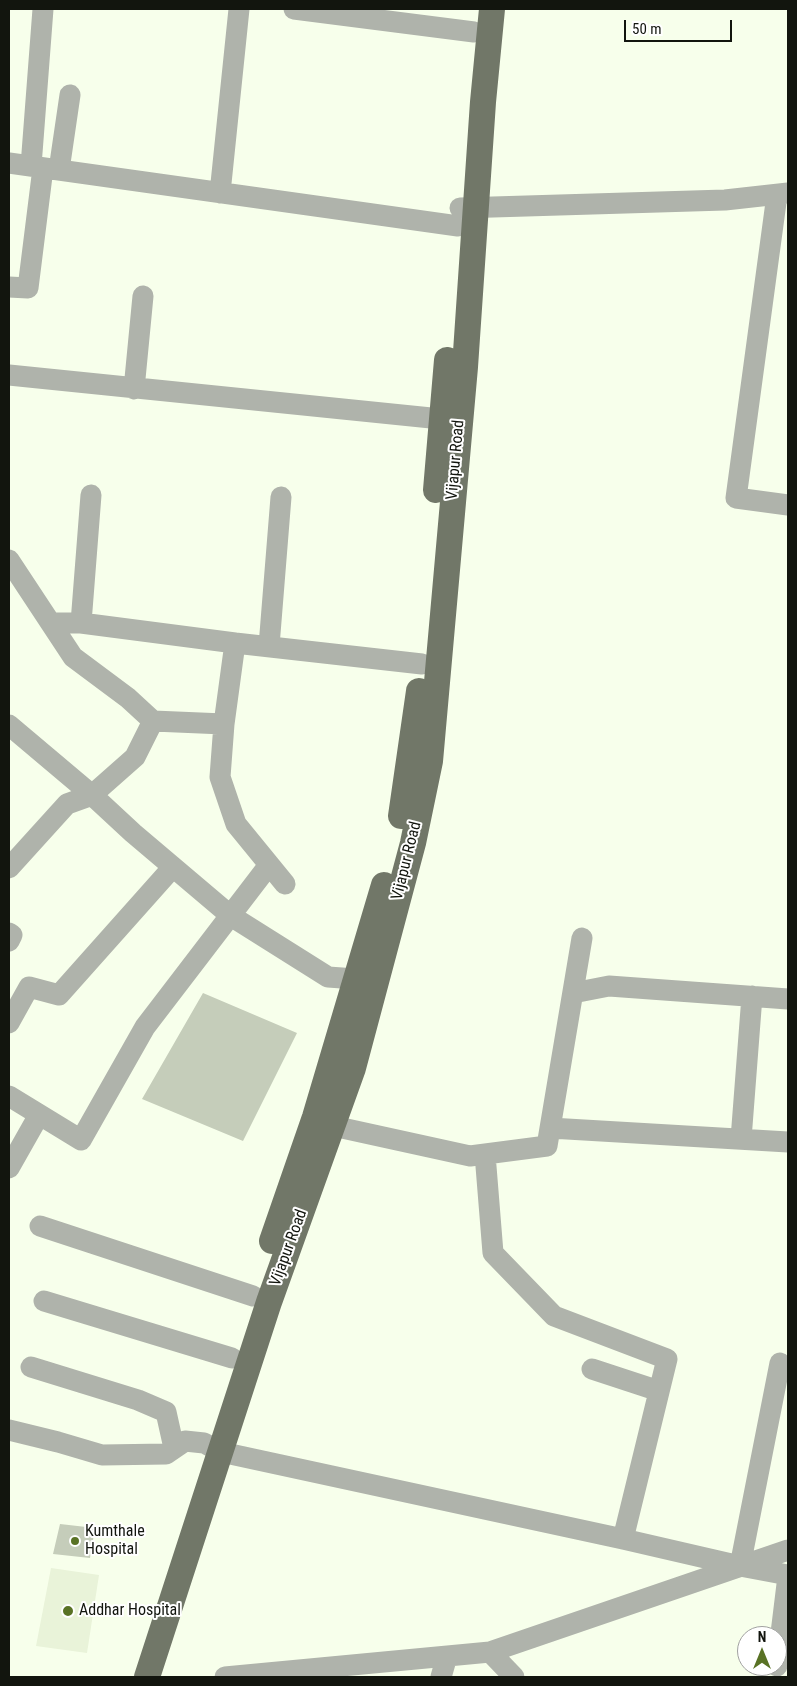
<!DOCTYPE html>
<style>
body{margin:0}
#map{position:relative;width:797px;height:1686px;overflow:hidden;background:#f7ffeb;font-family:"Roboto Condensed",sans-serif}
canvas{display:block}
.frame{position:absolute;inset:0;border:10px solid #12150e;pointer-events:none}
.north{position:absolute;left:737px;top:1626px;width:50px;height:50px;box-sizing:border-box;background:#fff;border:1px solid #a0a19f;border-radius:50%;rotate:0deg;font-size:14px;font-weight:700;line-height:20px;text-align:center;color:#12150e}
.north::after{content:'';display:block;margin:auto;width:18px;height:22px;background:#597225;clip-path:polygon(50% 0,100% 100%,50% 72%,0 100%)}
.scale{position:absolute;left:624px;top:20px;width:108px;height:22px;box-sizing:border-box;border:2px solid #12150e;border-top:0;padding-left:6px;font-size:15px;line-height:18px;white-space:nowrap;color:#12150e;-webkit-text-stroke:4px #fff;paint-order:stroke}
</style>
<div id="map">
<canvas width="797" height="1686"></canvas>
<div class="frame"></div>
<div class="north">N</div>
<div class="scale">50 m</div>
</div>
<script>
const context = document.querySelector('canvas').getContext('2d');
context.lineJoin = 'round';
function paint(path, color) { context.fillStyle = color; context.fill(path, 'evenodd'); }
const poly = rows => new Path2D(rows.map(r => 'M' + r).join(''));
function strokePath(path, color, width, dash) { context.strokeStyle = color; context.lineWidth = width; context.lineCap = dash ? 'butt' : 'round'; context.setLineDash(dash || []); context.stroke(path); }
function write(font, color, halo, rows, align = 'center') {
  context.font = font + ' "Roboto Condensed",sans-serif'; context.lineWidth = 4; context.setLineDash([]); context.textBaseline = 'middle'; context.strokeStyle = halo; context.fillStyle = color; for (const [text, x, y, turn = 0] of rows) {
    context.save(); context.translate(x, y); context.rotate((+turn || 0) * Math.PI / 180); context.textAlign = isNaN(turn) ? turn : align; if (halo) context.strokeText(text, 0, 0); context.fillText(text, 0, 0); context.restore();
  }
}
paint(poly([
 [51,1568,99,1575,87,1653,36,1646]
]), '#e9f3d9');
paint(poly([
 [203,993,297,1033,243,1141,142,1099],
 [60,1524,95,1528,90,1558,53,1554]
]), '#c5cdba');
strokePath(poly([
 [294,9,474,32],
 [9,163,458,226],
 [31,166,43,9],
 [59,170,70,95],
 [220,193,239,9],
 [777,195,736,498,788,505],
 [460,208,725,200,788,193],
 [9,287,28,288,43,168],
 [9,375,441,419],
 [134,389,143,296],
 [9,560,73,657,128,698,153,721,224,724,220,777,236,824,285,884],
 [51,623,81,623,235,643,422,664],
 [81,623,91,495],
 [269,646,281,497],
 [224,724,235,643],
 [9,725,92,795,133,833,231,916,328,977,356,979],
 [9,868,67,804,92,795,135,757,153,721],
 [9,933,12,935,9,941],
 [573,993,609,986,788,999],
 [9,1023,29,987,59,995,173,867],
 [9,1096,81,1140,145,1027,269,865],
 [333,1126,470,1156,547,1146,582,938],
 [550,1128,788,1142],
 [741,1139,752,996],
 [485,1154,493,1253,554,1316,667,1359,623,1539],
 [9,1168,39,1115],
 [40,1226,253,1296],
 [44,1301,232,1358],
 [31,1367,138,1400,166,1412,174,1448],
 [592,1369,659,1391],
 [9,1430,58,1442,102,1455,166,1454,185,1441,204,1443,221,1452,623,1539,740,1566,788,1575],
 [740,1566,780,1363],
 [490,1652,514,1677],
 [777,1666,788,1576],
 [225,1677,490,1652,788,1550],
 [441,1677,447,1656]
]), '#afb3ab', 21);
strokePath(poly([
 [436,490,447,360],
 [401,816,419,691],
 [272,1241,315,1117,384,885],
 [147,1677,269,1302,353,1068,413,843,430,761,465,367,483,102,492,9]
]), '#717768', 26);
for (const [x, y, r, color] of [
 [75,1541,5,"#597225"],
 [68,1611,6,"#597225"]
]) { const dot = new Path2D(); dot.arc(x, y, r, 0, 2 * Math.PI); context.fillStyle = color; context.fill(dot); strokePath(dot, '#fff', 2); }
write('16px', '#12150e', '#fff', [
 ["Vijapur Road",456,460,-85],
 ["Vijapur Road",407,861,-76],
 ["Vijapur Road",289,1248,-70]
]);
write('16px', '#12150e', '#fff', [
 ["Kumthale",85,1532],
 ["Hospital",85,1550],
 ["Addhar Hospital",79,1611]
], 'left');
</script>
